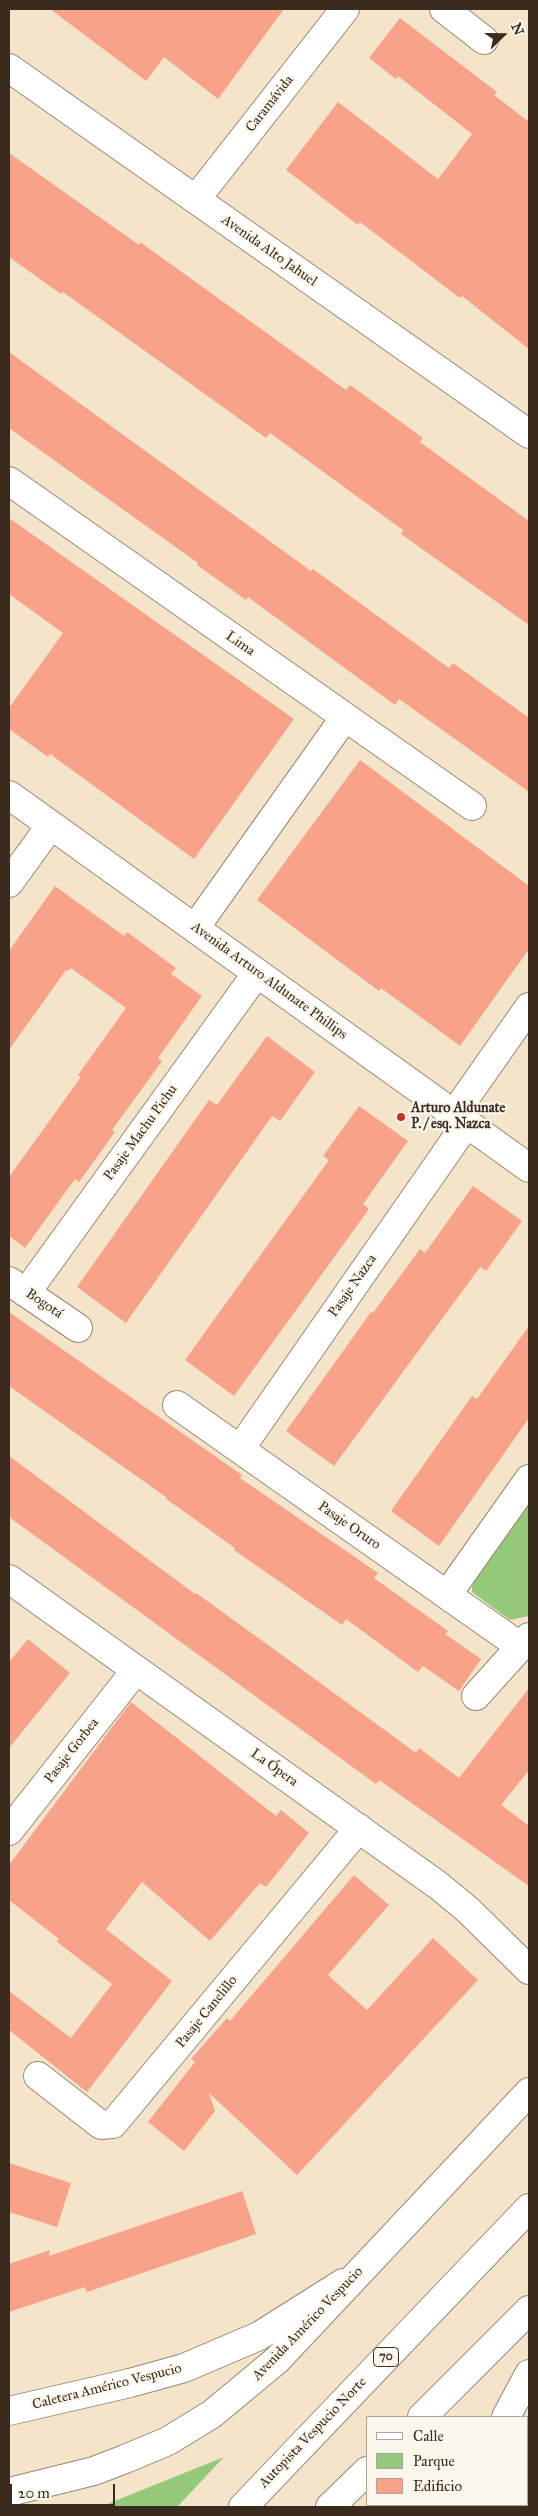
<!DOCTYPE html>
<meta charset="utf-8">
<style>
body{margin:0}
#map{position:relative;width:538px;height:2516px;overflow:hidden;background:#f4e4ca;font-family:"IM FELL Great Primer",serif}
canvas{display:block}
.frame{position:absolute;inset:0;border:10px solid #3b2a1e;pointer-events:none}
.legend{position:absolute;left:366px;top:2416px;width:162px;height:90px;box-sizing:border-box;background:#fbf7ec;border:1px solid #aea59a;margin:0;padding:6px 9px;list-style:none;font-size:15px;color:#3b2a1e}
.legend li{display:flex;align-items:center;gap:10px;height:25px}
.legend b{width:25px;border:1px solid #aea59a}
.north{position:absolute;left:478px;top:10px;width:50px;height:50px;-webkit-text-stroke:4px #fbf7ec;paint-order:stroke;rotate:68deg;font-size:14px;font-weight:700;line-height:20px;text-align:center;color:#3b2a1e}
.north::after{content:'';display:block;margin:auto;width:18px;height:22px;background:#3b2a1e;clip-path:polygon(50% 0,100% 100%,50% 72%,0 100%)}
.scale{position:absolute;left:10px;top:2484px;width:105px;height:22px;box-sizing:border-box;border:2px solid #3b2a1e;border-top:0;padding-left:6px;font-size:15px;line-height:18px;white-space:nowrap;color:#3b2a1e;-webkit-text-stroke:4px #fbf7ec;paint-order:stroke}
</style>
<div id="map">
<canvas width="538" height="2516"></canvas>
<div class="frame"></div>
<ul class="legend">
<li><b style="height:6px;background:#fff"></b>Calle</li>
<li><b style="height:14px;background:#94c97a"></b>Parque</li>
<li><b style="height:14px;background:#f8a289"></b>Edificio</li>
</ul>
<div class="north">N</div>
<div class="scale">20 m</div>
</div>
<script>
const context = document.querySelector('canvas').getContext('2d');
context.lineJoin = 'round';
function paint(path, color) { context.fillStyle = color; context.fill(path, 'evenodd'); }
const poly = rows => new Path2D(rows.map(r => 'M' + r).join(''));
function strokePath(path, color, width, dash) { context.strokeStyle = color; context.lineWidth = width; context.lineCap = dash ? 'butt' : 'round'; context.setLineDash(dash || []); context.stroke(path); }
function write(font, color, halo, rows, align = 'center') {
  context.font = font + ' "IM FELL Great Primer",serif'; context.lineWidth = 4.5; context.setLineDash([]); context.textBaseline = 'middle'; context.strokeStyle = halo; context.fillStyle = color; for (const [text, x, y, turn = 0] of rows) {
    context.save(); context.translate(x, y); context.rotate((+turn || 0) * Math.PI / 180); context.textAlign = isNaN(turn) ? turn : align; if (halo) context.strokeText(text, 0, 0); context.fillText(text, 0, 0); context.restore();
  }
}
paint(poly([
 [529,1504,529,1616,510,1620,472,1592,472,1579],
 [224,2457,177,2507,100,2507]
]), '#94c97a');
paint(poly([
 [50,9,284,9,218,99,164,57,146,81],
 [400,18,497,92,494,95,529,122,529,349,462,296,460,298,360,222,358,225,286,170,338,102,438,179,472,134,398,76,396,79,369,58],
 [9,153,139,245,140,242,346,390,350,385,423,438,420,442,529,521,529,625,401,534,403,530,270,433,266,438,63,292,61,294,9,257],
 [9,352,311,571,313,569,449,668,453,663,529,718,529,792,399,699,395,705,248,597,246,600,197,565,198,563,9,428],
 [9,518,294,719,194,859,50,754,48,757,9,729,9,708,63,633,9,594],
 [360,760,529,886,529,949,460,1046,381,988,379,991,257,900],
 [55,886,124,936,127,932,176,968,171,974,202,996,158,1058,162,1061,112,1130,115,1132,79,1182,75,1179,25,1248,9,1236,9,1177,81,1077,78,1075,126,1008,71,968,68,971,66,970,9,1050,9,951],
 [267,1036,315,1072,280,1121,272,1116,126,1323,77,1287,209,1100,217,1105],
 [359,1106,408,1141,363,1204,369,1209,234,1396,185,1360,329,1160,323,1156],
 [473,1186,522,1221,486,1271,480,1267,334,1466,286,1431,371,1312,373,1313,420,1249,425,1253],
 [9,1312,242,1475,240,1478,378,1573,374,1578,448,1631,445,1634,481,1659,459,1691,423,1666,418,1672,346,1619,342,1625,234,1550,235,1548,165,1498,166,1497,9,1386],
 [529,1326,529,1418,439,1546,391,1511,472,1396,477,1399],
 [9,1456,195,1594,196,1593,282,1655,416,1753,419,1748,459,1778,529,1688,529,1770,501,1805,529,1826,529,1886,379,1780,376,1784,9,1517],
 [28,1639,70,1673,9,1748,9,1662],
 [131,1702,276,1816,281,1810,309,1833,266,1887,260,1883,210,1941,142,1882,106,1929,172,1981,87,2092,9,2030,9,1991,71,2038,112,1984,57,1942,59,1939,9,1900,9,1865],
 [354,1875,389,1905,328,1975,367,2010,433,1938,478,1980,297,2175,209,2093,215,2111,184,2151,148,2122,195,2062,191,2059,227,2018,230,2021],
 [9,2163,71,2183,57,2227,9,2212],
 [242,2191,256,2234,87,2292,85,2287,9,2312,9,2264,50,2250,49,2256]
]), '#f8a289');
const street = poly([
 [444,9,484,40],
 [196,199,345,9],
 [9,481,472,806],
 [9,795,529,1168],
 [9,883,51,825],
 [195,928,345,717],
 [454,1114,529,1007],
 [9,1281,78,1328],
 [26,1293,257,973],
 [177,1405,521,1647],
 [240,1449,467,1123],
 [9,1579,439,1886,468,1910,529,1970],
 [447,1595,529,1479],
 [476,1696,529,1637],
 [9,1831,136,1670],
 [38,2076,101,2125,113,2124,359,1828]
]);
const secondary = poly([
 [9,68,529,434],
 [9,2411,130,2383,184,2368,259,2336,343,2283],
 [527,2487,529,2480]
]);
const primary = poly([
 [9,2492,94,2471,125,2459,168,2441,212,2414,277,2360,529,2092]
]);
const highway = poly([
 [422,2417,529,2310],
 [506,2417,529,2374],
 [243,2507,529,2208],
 [330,2507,367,2471],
 [474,2507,475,2505]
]);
strokePath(street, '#988774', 30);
strokePath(secondary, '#988774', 30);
strokePath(primary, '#988774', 30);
strokePath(highway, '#988774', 30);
strokePath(street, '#fff', 28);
strokePath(secondary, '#fff', 28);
strokePath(primary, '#fff', 28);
strokePath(highway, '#fff', 28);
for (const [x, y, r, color] of [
 [401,1117,5,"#c8321e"]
]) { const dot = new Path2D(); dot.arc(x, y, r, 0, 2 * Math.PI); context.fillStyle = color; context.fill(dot); strokePath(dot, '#fbf7ec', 2); }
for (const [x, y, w] of [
 [386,2357,25]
]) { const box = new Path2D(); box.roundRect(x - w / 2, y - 9.5, w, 19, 4); context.fillStyle = '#fbf7ec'; context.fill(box); strokePath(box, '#3b2a1e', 1); }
write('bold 12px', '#3b2a1e', null, [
 ["70",386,2357]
]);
write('14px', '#3b2a1e', '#fbf7ec', [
 ["Caramávida",270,104,-52],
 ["Avenida Alto Jahuel",269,251,35],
 ["Lima",240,644,35],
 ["Avenida Arturo Aldunate Phillips",269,981,36],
 ["Pasaje Machu Pichu",141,1133,-54],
 ["Pasaje Nazca",353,1286,-55],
 ["Bogotá",44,1304,34],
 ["Pasaje Oruro",349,1526,35],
 ["Pasaje Gorbea",72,1751,-52],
 ["La Ópera",274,1768,35],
 ["Pasaje Canelillo",207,2012,-51],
 ["Avenida Américo Vespucio",308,2324,-46],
 ["Caletera Américo Vespucio",107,2387,-14],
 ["Autopista Vespucio Norte",313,2433,-46]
]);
write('bold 14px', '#3b2a1e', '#fbf7ec', [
 ["Arturo Aldunate",411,1109],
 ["P. / esq. Nazca",411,1125]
], 'left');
</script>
